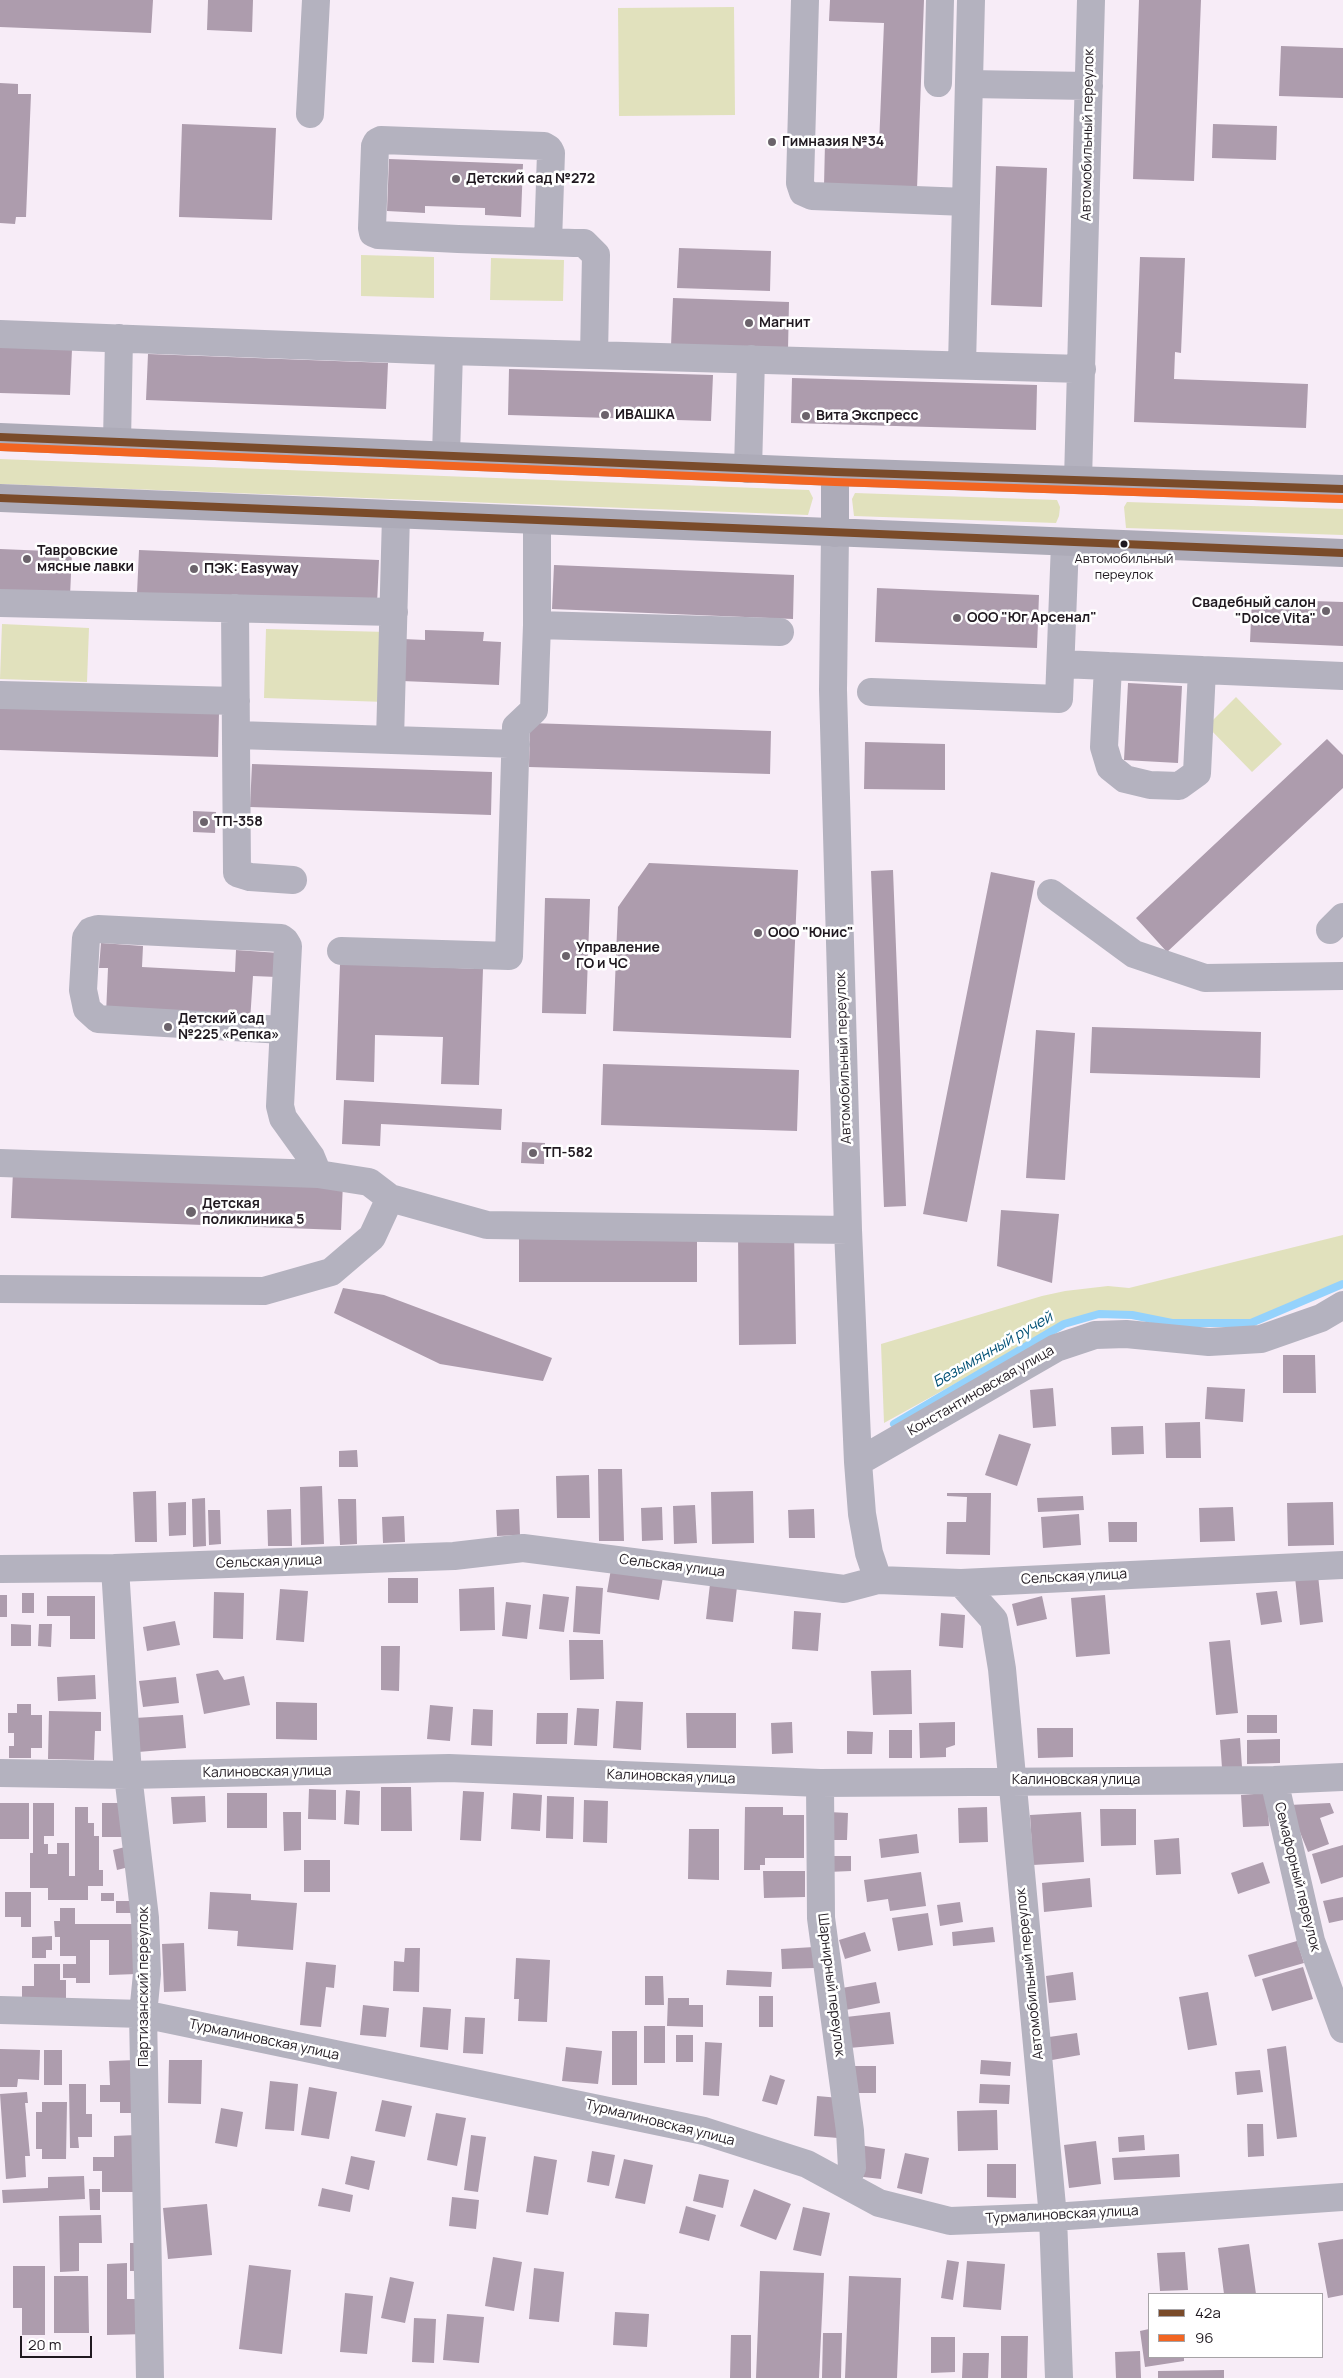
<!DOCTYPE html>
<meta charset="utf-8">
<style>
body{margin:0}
#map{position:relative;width:1343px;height:2378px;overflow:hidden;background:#f7ecf7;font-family:Manrope,sans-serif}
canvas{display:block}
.legend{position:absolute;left:1148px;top:2293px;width:175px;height:65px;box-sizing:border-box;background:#fff;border:1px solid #a6a3a6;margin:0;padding:6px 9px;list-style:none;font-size:15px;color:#201920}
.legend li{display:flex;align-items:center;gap:10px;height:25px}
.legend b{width:25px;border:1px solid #a6a3a6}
.scale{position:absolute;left:20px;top:2336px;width:72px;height:22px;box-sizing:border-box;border:2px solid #201920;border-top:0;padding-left:6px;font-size:15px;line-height:18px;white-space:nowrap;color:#201920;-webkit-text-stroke:4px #fff;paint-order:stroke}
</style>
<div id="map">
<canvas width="1343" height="2378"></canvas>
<ul class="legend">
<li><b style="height:6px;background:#7a4b2a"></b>42a</li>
<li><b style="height:6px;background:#f26522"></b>96</li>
</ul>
<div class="scale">20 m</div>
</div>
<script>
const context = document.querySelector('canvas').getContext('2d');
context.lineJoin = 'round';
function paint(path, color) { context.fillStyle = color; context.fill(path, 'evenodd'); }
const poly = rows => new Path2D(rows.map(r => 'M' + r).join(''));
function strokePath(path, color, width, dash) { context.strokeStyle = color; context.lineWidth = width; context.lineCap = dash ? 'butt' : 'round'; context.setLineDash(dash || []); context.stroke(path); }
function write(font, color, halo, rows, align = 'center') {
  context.font = font + ' Manrope,sans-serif'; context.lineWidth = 5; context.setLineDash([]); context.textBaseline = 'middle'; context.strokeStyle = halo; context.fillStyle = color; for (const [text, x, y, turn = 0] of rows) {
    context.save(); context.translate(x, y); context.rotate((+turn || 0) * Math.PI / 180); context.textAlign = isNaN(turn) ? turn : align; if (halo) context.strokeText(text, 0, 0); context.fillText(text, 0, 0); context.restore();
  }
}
paint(poly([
 [734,7,735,115,619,116,618,8],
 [361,255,434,257,434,298,361,296],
 [491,258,564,260,563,301,490,300],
 [0,459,809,490,813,498,808,515,0,484],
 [855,493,1057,500,1060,507,1059,516,1056,523,854,516,852,499],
 [1127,502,1343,509,1343,535,1126,528,1124,507],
 [2,624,89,628,87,682,0,679],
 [266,629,388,632,386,702,264,698],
 [1236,697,1282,744,1252,772,1207,726],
 [1343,1235,1343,1281,1247,1324,1181,1325,1140,1313,1105,1312,1061,1325,884,1423,881,1344,1042,1296,1065,1291,1108,1286,1129,1288]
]), '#e1e1bd');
strokePath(poly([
 [894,1424,1064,1324,1099,1314,1132,1315,1172,1323,1251,1323,1343,1284]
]), '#94d2fc', 8);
paint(poly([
 [0,0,153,0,151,33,0,27],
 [208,0,253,0,252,32,207,30],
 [830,0,924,0,917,189,824,186,825,143,879,145,884,23,829,21],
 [1139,0,1201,0,1194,181,1133,179],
 [1281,46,1343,48,1343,98,1279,96],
 [0,83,18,84,18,94,31,94,26,217,16,217,15,224,0,223],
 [182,124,276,128,272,220,179,217],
 [1213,124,1277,126,1276,160,1212,158],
 [389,159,523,164,521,217,485,215,485,208,425,206,425,213,387,211],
 [996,166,1047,168,1042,307,991,305],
 [679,248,771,251,770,291,677,288],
 [1140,257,1185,258,1181,353,1175,352,1174,379,1308,384,1306,428,1134,422],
 [673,298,789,302,788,350,671,346],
 [0,347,72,349,70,395,0,393],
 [148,354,388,363,386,409,146,400],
 [509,369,713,375,711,421,508,415],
 [792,378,1037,385,1036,430,791,423],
 [0,549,72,552,70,596,0,593],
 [139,550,379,560,377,604,137,594],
 [554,565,794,575,793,619,552,609],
 [877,588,1039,595,1037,648,875,642],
 [1252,599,1343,602,1343,646,1250,642],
 [425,630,484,632,483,641,501,642,499,685,402,681,403,639,425,640],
 [1128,683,1182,686,1178,763,1124,760],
 [0,706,219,713,218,757,0,750],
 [530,723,771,731,770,774,529,767],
 [1327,739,1343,755,1343,788,1167,952,1136,918],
 [865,742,945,744,945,790,864,789],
 [252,764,492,772,491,815,250,807],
 [193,811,216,812,215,833,193,832],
 [649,863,798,870,791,1038,613,1031,618,907],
 [893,870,906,1206,884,1207,871,871],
 [991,872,1035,881,967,1222,923,1214],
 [545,898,590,899,586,1014,542,1013],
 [101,943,143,946,142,967,235,972,236,950,279,953,277,977,253,976,250,1021,106,1014,108,968,99,968],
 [340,964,483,969,479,1085,441,1084,443,1037,375,1035,374,1082,336,1080],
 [1092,1027,1261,1032,1260,1078,1090,1073],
 [1036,1030,1075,1033,1065,1180,1026,1178],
 [603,1064,799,1070,797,1131,601,1125],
 [344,1100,502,1109,501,1130,381,1124,380,1146,342,1144],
 [522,1142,545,1143,544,1164,521,1163],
 [13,1171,343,1182,341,1230,11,1218],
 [1001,1210,1059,1214,1052,1283,997,1266],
 [794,1231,796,1344,739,1345,738,1232],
 [697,1235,697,1282,519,1282,519,1236],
 [343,1288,384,1295,552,1358,543,1381,440,1364,334,1313],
 [1283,1355,1315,1355,1316,1393,1283,1393],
 [1207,1387,1245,1389,1243,1422,1205,1419],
 [1053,1388,1056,1426,1033,1428,1030,1390],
 [1200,1422,1201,1458,1166,1458,1165,1423],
 [1143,1426,1144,1454,1112,1455,1111,1427],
 [999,1434,1031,1444,1017,1486,985,1475],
 [357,1450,358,1467,339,1467,339,1451],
 [598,1469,622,1469,624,1541,599,1541],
 [589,1475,590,1518,557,1518,556,1476],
 [322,1486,324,1544,301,1545,300,1487],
 [156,1491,157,1542,135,1542,133,1492],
 [753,1491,754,1543,712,1544,711,1492],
 [947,1493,991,1493,990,1555,946,1554,947,1522,966,1522,967,1497,947,1496],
 [1083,1496,1084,1510,1038,1512,1037,1498],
 [205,1498,206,1546,193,1547,192,1499],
 [338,1499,356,1499,357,1544,340,1545],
 [186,1502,186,1535,169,1536,168,1503],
 [1333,1502,1334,1545,1288,1546,1287,1503],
 [695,1505,697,1543,674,1544,673,1506],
 [662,1507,663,1540,642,1541,641,1508],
 [1233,1507,1235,1541,1200,1542,1199,1508],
 [291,1509,292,1546,268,1546,267,1510],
 [519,1509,520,1535,497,1536,496,1510],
 [814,1509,815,1538,789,1538,788,1510],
 [208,1510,220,1510,221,1544,209,1545],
 [1079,1514,1081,1545,1043,1548,1041,1517],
 [404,1516,405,1542,383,1543,382,1517],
 [1108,1522,1137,1522,1137,1542,1109,1542],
 [611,1569,663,1577,659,1600,607,1592],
 [1318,1575,1323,1622,1300,1625,1295,1577],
 [388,1578,418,1578,418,1603,388,1603],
 [710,1584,737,1587,733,1622,706,1619],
 [576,1586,603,1588,600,1634,573,1632],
 [494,1587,495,1630,460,1631,459,1589],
 [280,1589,308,1591,304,1642,276,1640],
 [1277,1591,1282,1622,1261,1625,1256,1593],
 [214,1592,244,1593,243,1639,213,1638],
 [22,1593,34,1593,34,1613,22,1613],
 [543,1594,569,1597,564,1632,539,1629],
 [0,1595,7,1595,7,1617,0,1617],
 [1105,1595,1110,1654,1076,1657,1071,1598],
 [47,1596,95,1596,95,1639,70,1639,70,1616,47,1616],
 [1042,1596,1047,1619,1017,1626,1012,1604],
 [506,1602,531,1605,527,1639,502,1636],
 [794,1611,821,1613,818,1651,792,1649],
 [941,1613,965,1615,963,1648,939,1646],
 [175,1621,180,1645,147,1651,143,1627],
 [11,1624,31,1625,31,1646,11,1646],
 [39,1624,52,1624,51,1647,38,1646],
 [569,1640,603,1640,604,1679,570,1680],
 [1230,1640,1238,1713,1216,1715,1209,1642],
 [381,1646,400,1646,399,1691,381,1690],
 [218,1670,224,1680,244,1676,250,1705,204,1714,196,1674],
 [911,1670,912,1714,873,1715,871,1671],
 [95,1675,96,1699,58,1701,57,1677],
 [176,1677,179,1703,143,1707,139,1681],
 [616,1701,643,1702,641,1750,613,1748],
 [276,1702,317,1703,317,1740,276,1739],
 [17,1704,31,1704,31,1715,42,1715,42,1748,31,1748,31,1758,9,1758,9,1746,14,1746,14,1733,8,1733,8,1713,17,1713],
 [430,1705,453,1707,450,1741,427,1739],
 [577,1708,599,1709,597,1746,574,1745],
 [473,1709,493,1710,492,1746,471,1745],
 [49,1711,101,1712,101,1731,95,1731,94,1760,48,1759],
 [537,1713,568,1713,567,1744,536,1744],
 [686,1713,736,1713,736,1748,687,1748],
 [183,1715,186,1748,138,1752,135,1718],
 [1247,1715,1277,1715,1277,1733,1247,1733],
 [792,1722,793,1753,772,1754,771,1723],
 [955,1722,955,1745,946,1748,946,1757,920,1758,919,1723],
 [1037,1728,1073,1728,1073,1757,1038,1758],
 [889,1730,912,1730,912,1758,889,1758],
 [847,1731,873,1732,872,1754,847,1754],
 [1240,1738,1242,1767,1222,1768,1220,1740],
 [1280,1739,1280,1763,1247,1764,1247,1740],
 [381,1787,411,1787,412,1831,381,1831],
 [309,1789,336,1790,336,1820,308,1819],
 [346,1790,360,1791,359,1825,344,1824],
 [463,1791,484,1792,481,1841,460,1840],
 [227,1793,267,1793,267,1828,227,1828],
 [513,1793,542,1795,540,1831,511,1829],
 [1267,1793,1269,1826,1243,1827,1241,1795],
 [205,1796,206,1822,173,1824,171,1797],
 [547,1796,574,1797,573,1839,546,1838],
 [584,1800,608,1801,607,1843,583,1842],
 [0,1803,29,1803,29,1839,0,1839],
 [33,1803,54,1803,54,1836,44,1836,44,1844,48,1844,48,1854,57,1854,57,1843,69,1843,69,1876,75,1876,75,1807,88,1807,88,1823,94,1823,94,1836,99,1836,99,1870,103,1870,103,1886,88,1886,88,1900,48,1900,48,1888,30,1888,30,1853,33,1853],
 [102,1803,127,1803,127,1837,102,1837],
 [1330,1803,1334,1813,1320,1818,1329,1844,1308,1852,1289,1805],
 [745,1807,783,1807,783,1815,804,1815,804,1858,765,1858,765,1865,760,1865,760,1870,744,1870],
 [987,1807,988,1842,959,1843,958,1808],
 [1100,1809,1136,1809,1136,1845,1101,1846],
 [283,1812,301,1812,301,1850,284,1851],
 [829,1812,848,1813,847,1840,828,1840],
 [1081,1812,1084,1862,1033,1865,1030,1815],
 [689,1829,719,1829,719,1880,688,1879],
 [917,1834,919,1853,881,1858,879,1839],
 [1179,1838,1181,1874,1156,1875,1154,1840],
 [1343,1845,1343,1877,1321,1884,1312,1854],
 [129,1846,133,1866,117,1870,113,1850],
 [828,1856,851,1856,851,1871,828,1872],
 [304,1860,330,1860,330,1892,304,1892],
 [1263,1862,1270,1883,1238,1894,1231,1873],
 [763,1871,805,1871,805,1897,764,1898],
 [921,1872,926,1906,890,1911,888,1899,867,1902,864,1880],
 [1090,1878,1092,1907,1044,1912,1042,1883],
 [5,1892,31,1892,31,1927,21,1927,21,1917,5,1917],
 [210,1892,251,1894,251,1900,297,1903,293,1950,237,1946,238,1931,208,1929],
 [101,1893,114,1893,114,1901,101,1901],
 [1343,1897,1343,1920,1329,1923,1323,1901],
 [116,1901,137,1901,137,1913,116,1913],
 [960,1902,963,1922,940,1926,937,1905],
 [60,1908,75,1908,75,1924,137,1924,137,1974,109,1975,109,1940,90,1940,90,1983,76,1983,76,1978,63,1978,63,1964,76,1964,76,1956,60,1956,60,1937,55,1937,54,1921,60,1921],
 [928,1913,933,1945,898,1951,892,1918],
 [993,1927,995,1942,953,1946,952,1932],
 [865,1932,871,1951,845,1959,839,1940],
 [52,1936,52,1950,46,1950,46,1958,32,1958,32,1937],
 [1297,1941,1304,1963,1255,1977,1248,1955],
 [184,1943,186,1991,164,1992,162,1944],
 [814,1947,815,1968,782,1969,781,1949],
 [405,1948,420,1948,419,1992,393,1991,394,1961,404,1962],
 [516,1958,550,1960,547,2022,518,2021,519,1999,514,1999],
 [306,1962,336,1965,334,1988,326,1987,321,2027,300,2025],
 [34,1964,60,1964,60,1980,66,1980,66,1998,22,1998,22,1986,34,1986],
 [1303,1967,1313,1999,1272,2011,1262,1979],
 [727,1970,772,1972,771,1987,726,1985],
 [1073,1972,1076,2000,1049,2003,1046,1976],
 [645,1976,663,1976,664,2005,645,2005],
 [876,1982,880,2003,846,2010,842,1988],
 [1208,1992,1217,2045,1188,2050,1179,1997],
 [759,1996,773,1996,773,2027,759,2027],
 [668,1998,689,1998,689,2005,703,2005,703,2027,667,2026],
 [363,2005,389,2008,386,2037,360,2035],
 [423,2007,451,2009,448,2050,420,2047],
 [890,2012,894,2044,849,2048,846,2017],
 [465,2017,485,2018,483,2054,463,2053],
 [644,2026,665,2026,665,2063,644,2063],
 [612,2031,637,2031,637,2085,612,2085],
 [1077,2033,1080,2055,1052,2060,1049,2037],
 [676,2035,693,2035,693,2062,676,2062],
 [705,2042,722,2043,719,2096,703,2095],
 [1286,2046,1297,2137,1277,2139,1267,2049],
 [566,2047,602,2051,598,2084,562,2081],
 [0,2049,40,2050,39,2080,18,2079,17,2087,0,2087],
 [44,2050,62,2050,62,2085,44,2085],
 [136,2060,136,2113,120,2113,120,2102,100,2102,100,2085,110,2085,109,2061],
 [169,2060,202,2060,201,2104,168,2103],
 [981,2060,1011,2062,1010,2076,980,2074],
 [853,2066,876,2066,876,2093,853,2093],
 [1260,2070,1263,2092,1237,2095,1235,2072],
 [770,2075,785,2080,777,2105,762,2101],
 [270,2081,298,2084,294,2131,265,2129],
 [69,2084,86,2084,86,2114,92,2114,92,2137,78,2137,79,2148,70,2148],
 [980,2084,1010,2085,1009,2104,979,2103],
 [309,2087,337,2092,329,2139,301,2135],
 [27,2092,28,2103,25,2103,30,2156,25,2156,26,2177,6,2179,0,2094],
 [817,2096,840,2098,838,2138,814,2136],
 [382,2100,412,2106,405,2137,375,2131],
 [42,2102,67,2102,66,2159,42,2159,42,2149,36,2149,36,2112,42,2112],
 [221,2108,243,2112,237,2147,215,2143],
 [997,2110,998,2150,958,2151,957,2111],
 [436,2113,466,2118,457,2166,427,2160],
 [1247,2124,1263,2124,1264,2156,1248,2157],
 [136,2135,134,2192,102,2192,102,2171,93,2171,93,2157,114,2157,114,2136],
 [471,2135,486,2137,478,2192,464,2190],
 [1144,2135,1145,2150,1119,2152,1118,2137],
 [1096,2141,1101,2184,1069,2188,1064,2145],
 [859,2145,885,2149,881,2179,855,2176],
 [592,2151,615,2155,609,2186,587,2182],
 [905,2153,929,2158,922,2194,897,2188],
 [1179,2154,1180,2177,1114,2180,1112,2158],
 [351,2156,375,2161,369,2190,345,2184],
 [534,2156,557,2160,548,2215,526,2212],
 [624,2159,653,2165,645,2204,615,2198],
 [987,2164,1016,2164,1016,2198,987,2197],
 [699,2174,729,2180,723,2208,693,2201],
 [84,2176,85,2199,3,2203,2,2190,48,2188,48,2177],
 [322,2188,353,2195,350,2212,318,2206],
 [89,2189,100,2189,100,2210,90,2210],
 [754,2189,791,2204,776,2240,740,2226],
 [452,2197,479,2200,476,2229,449,2226],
 [207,2204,212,2255,168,2259,163,2208],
 [686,2206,716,2215,709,2241,679,2233],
 [803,2207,830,2213,821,2256,793,2250],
 [101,2215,102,2243,79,2243,79,2271,60,2272,59,2216],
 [1343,2239,1343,2295,1328,2298,1318,2243],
 [130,2243,142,2243,143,2271,130,2271],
 [1249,2244,1256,2294,1224,2294,1218,2248],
 [1185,2252,1188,2290,1160,2291,1157,2253],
 [493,2257,522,2262,514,2311,485,2306],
 [947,2260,959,2262,953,2300,941,2298],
 [967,2261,1005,2264,1001,2310,963,2307],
 [127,2263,127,2299,146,2299,147,2334,107,2335,107,2264],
 [249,2265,291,2270,282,2354,239,2349],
 [13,2266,45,2266,45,2335,22,2335,22,2308,13,2308],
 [534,2268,564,2272,559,2322,529,2319],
 [760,2271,824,2273,819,2378,756,2378],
 [54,2276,88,2276,89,2333,54,2333],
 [849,2276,901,2278,897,2378,845,2378],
 [390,2277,414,2282,405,2323,381,2318],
 [345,2293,373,2296,367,2354,340,2352],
 [615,2312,649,2314,647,2347,613,2345],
 [447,2314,484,2317,479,2363,443,2360],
 [414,2318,436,2319,434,2363,412,2362],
 [1149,2329,1149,2357,1184,2357,1184,2361,1145,2367,1140,2331],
 [823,2333,842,2333,841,2378,822,2378],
 [731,2335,751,2335,751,2378,730,2378],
 [1001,2336,1028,2336,1027,2378,1001,2378],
 [931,2337,955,2337,955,2372,931,2373],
 [1140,2351,1141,2378,1116,2378,1115,2352],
 [963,2353,989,2353,988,2378,962,2378],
 [1224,2370,1224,2378,1158,2378,1158,2371]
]), '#ad9cad');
strokePath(poly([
 [805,0,800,183,803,192,812,196,966,202],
 [938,83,940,0],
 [969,84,1089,86],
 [310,114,316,0],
 [548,242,551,153,549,149,544,146,381,140,377,142,375,146,372,228,373,233,378,235,458,239,548,242,574,243,584,243,596,255,594,355],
 [0,334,449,351,1082,369],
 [962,365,971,0],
 [117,442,119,338],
 [446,456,449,351],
 [748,469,751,359],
 [1078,480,1091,0],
 [835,533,833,690,848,1230,858,1462,862,1514,869,1553,878,1580],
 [0,603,394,612],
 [235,608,237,873,250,877,293,880],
 [537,625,780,632],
 [1061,664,1343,676],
 [1108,666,1104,747,1110,767,1125,779,1150,785,1179,786,1197,773,1202,670],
 [871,692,1059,699,1065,543],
 [0,695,236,701],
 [237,735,516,744],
 [390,740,396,515],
 [1051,893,1134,954,1205,978,1343,976],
 [1330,930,1343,917],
 [341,951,509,956,516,727,534,710,537,625,537,521],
 [283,1030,98,1019,87,1009,83,990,86,938,91,931,98,929,281,938,285,941,288,946,280,1106,283,1118,311,1157,318,1174],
 [0,1163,318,1174,369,1182,390,1198,487,1225,848,1230],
 [0,1289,264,1291,331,1272,372,1237,390,1198],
 [858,1462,1056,1348,1095,1335,1126,1334,1209,1342,1261,1339,1321,1318,1343,1305],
 [115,1568,128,1775,145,1918,147,1974,143,2014,150,2378],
 [0,1569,115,1568,454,1556,523,1548,844,1589,878,1580,961,1583,1343,1565],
 [961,1583,994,1620,1002,1669,1053,2217,1059,2378],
 [0,1773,128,1775,449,1768,820,1783,1274,1780,1343,1777],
 [1274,1780,1311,1941,1343,2029],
 [820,1783,821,1918,850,2131,852,2168,845,2184],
 [0,2010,143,2014,704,2131,807,2164,879,2203,950,2221,1053,2217,1343,2197]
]), '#b4b2bf', 28);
strokePath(poly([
 [0,437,835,472,1343,489],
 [0,498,1343,553],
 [835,533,835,472]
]), '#adabb8', 28);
strokePath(poly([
 [0,437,835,472,1343,489],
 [0,498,1343,553]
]), '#7a4b2a', 8);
strokePath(poly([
 [0,447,835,482,1343,499]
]), '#f26522', 8);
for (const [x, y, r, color] of [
 [772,142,5,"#6b636b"],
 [456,179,5,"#6b636b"],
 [749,323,5,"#6b636b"],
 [605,415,5,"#6b636b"],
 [806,416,5,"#6b636b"],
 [1124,544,4.5,"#201920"],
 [27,559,5,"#6b636b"],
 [194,569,5,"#6b636b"],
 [1326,611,5,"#6b636b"],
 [957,618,5,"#6b636b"],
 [204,822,5,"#6b636b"],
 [758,933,5,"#6b636b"],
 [566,956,5,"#6b636b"],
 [168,1027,5,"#6b636b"],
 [533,1153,5,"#6b636b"],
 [191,1212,6,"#6b636b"]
]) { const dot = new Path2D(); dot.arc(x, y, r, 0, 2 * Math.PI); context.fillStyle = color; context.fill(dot); strokePath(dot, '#fff', 2); }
write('13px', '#201920', '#fff', [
 ["Автомобильный",1124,559],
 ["переулок",1124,575]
]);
write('14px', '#201920', '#fff', [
 ["Автомобильный переулок",1088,135,-89],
 ["Автомобильный переулок",844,1058,-92],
 ["Константиновская улица",981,1391,-30],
 ["Сельская улица",269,1562,-2],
 ["Сельская улица",672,1566,7],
 ["Сельская улица",1074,1577,-3],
 ["Калиновская улица",267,1772,-1],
 ["Калиновская улица",671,1777,2],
 ["Калиновская улица",1076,1780],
 ["Семафорный переулок",1297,1877,76],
 ["Автомобильный переулок",1030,1974,-96],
 ["Шарнирный переулок",831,1985,83],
 ["Партизанский переулок",144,1987,-90],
 ["Турмалиновская улица",264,2040,12],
 ["Турмалиновская улица",660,2123,14],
 ["Турмалиновская улица",1062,2215,-3]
]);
write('bold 14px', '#201920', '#fff', [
 ["Гимназия №34",782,142],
 ["Детский сад №272",466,179],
 ["Магнит",759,323],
 ["ИВАШКА",615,415],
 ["Вита Экспресс",816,416],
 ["Тавровские",37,551],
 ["мясные лавки",37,567],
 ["ПЭК: Easyway",204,569],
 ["Свадебный салон",1316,603,"right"],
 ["\"Dolce Vita\"",1316,619,"right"],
 ["ООО \"Юг Арсенал\"",967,618],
 ["ТП-358",214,822],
 ["ООО \"Юнис\"",768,933],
 ["Управление",576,948],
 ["ГО и ЧС",576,964],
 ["Детский сад",178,1019],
 ["№225 «Репка»",178,1035],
 ["ТП-582",543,1153],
 ["Детская",202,1204],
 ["поликлиника 5",202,1220]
], 'left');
write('italic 15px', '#035176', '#fff', [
 ["Безымянный ручей",993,1350,-30]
]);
</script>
